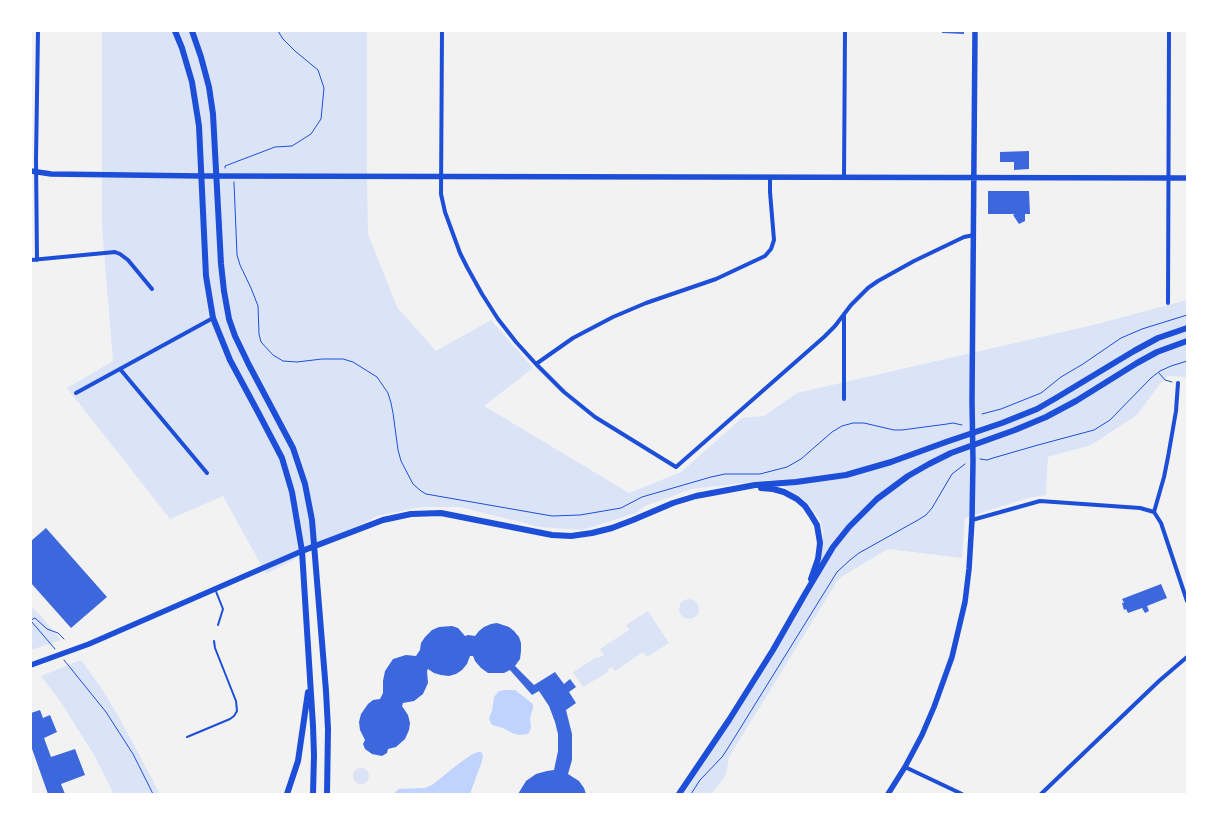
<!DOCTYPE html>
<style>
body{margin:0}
#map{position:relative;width:1218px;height:825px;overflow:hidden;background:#f2f2f2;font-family:"Sofia Sans Condensed",sans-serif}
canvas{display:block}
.frame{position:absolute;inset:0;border:32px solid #fff;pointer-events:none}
</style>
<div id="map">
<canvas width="1218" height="825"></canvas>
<div class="frame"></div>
</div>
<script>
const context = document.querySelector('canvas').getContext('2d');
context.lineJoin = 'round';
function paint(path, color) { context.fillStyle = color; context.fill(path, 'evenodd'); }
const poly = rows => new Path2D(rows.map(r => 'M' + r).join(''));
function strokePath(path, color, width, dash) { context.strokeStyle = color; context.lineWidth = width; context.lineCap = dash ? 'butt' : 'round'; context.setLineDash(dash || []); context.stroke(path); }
paint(poly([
 [102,31,367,31,367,179,368,234,397,307,436,351,491,320,533,368,484,406,629,493,681,472,742,418,764,416,797,393,1093,325,1187,300,1187,377,1168,376,1159,385,1137,415,1091,445,1048,457,1046,495,1028,498,965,518,962,558,888,549,841,577,836,583,729,757,726,775,711,794,684,794,820,575,823,531,821,522,816,514,810,506,798,495,772,480,692,489,645,506,636,513,582,530,540,527,460,507,421,507,377,516,325,544,300,555,299,557,266,574,223,496,170,519,67,388,113,361,102,227],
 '679 609a10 10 0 1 1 20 0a10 10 0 1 1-20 0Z',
 [31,606,40,615,61,640,31,650],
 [648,611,669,643,647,657,643,652,615,671,612,667,607,670,608,672,583,687,573,672,597,657,598,658,604,655,600,649,629,630,626,625],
 [81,660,102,689,119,717,160,794,114,794,94,755,60,701,41,676],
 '353 776a8 8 0 1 1 16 0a8 8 0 1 1-16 0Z'
]), '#dbe4f7');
paint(poly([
 [505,690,515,690,533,704,533,708,530,718,531,728,528,734,519,735,512,733,503,728,492,725,490,721,489,718,492,711,494,697,499,691],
 [478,752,481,752,483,755,482,761,470,794,393,794,399,789,425,788,432,785,457,765,471,755]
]), '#bfd3fe');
paint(poly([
 [942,31,964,31,964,34,942,33],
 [1029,151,1029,169,1014,170,1014,162,1000,162,1000,152],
 [988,191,1029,191,1030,214,1025,214,1025,221,1019,224,1013,215,1015,214,988,214],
 [46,528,107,597,71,628,31,583,31,541],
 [1161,584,1167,598,1147,606,1149,611,1145,613,1142,608,1128,613,1126,609,1124,610,1122,603,1124,603,1122,599],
 [497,623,509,627,514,631,519,637,521,643,521,651,520,659,515,666,534,685,555,672,564,684,570,679,576,687,569,692,576,703,566,710,572,734,572,760,568,774,579,781,584,788,586,794,518,794,526,781,536,774,547,771,554,770,558,751,558,734,555,722,549,706,539,691,532,695,510,670,504,673,488,673,481,668,475,661,473,656,470,656,467,664,462,670,456,674,449,676,441,675,434,673,428,669,427,671,428,683,423,694,414,701,403,703,402,706,408,715,410,723,409,730,405,739,396,747,388,749,387,753,382,756,372,754,365,749,363,744,365,740,360,730,359,722,361,714,368,704,373,700,380,699,383,693,383,681,385,671,393,659,406,655,416,656,420,650,421,643,425,637,432,630,439,627,452,626,458,628,465,636,468,635,475,636,479,631,484,627,491,624],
 [40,710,43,718,50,715,57,732,44,738,51,757,75,749,85,775,61,784,65,794,48,794,31,746,31,713]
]), '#3d67dc');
strokePath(poly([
 [225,168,225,166,275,147,292,146,311,134,321,119,324,88,318,70,295,51,283,39,278,31],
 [234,182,237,255,240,265,251,288,258,306,259,334,261,342,273,355,283,361,297,362,322,359,343,359,353,362,377,377,388,393,391,403,393,413,398,450,401,461,413,484,421,491,426,494,552,516,580,515,621,508,642,497,711,477,725,474,760,474,787,467,801,459,832,432,842,426,853,423,864,423,894,430,902,430,947,424,953,423,962,425],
 [1159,373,1165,380,1172,382],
 [982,414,1001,409,1041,393,1061,377,1083,364,1121,338,1142,329,1187,315],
 [980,459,987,460,993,458,1038,445,1094,430,1110,420,1151,378,1160,371,1171,366,1187,361],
 [31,620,35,618,47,629,58,633,64,639],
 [31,621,55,649],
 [64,660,106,712,133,754,153,794],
 [691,794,700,780,722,757,728,748,837,572,850,560,859,553,918,520,926,515,932,508,952,474,965,464]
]), '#1d4ed8', 1);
strokePath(poly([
 [215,589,223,609,218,625],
 [187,737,230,719,234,716,237,711,236,701,215,648,214,641]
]), '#1d4ed8', 2);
strokePath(poly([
 [442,31,441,194,445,212,460,253,467,267,482,294,498,319,516,342,536,364,564,392,595,417,676,467,824,337,835,326,851,305,868,288,878,281,914,261,964,237,974,235],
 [844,178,845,31],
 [31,260,115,252,120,254,128,260,152,289],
 [37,260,36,159,38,31],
 [1168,303,1169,31],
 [536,364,573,338,613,317,646,303,716,279,765,256,771,249,774,240,770,192,770,178],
 [120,369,207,473],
 [76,393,213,318],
 [844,399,844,314],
 [1154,512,1164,477,1168,457,1176,411,1178,383],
 [1154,512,1161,523,1187,601],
 [972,520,1040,501,1140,508,1154,512],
 [905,767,962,794],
 [1041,794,1159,681,1187,657]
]), '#1d4ed8', 4);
strokePath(poly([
 [31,171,51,174,201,176,1187,178],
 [31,665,89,644,302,551],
 [888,794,905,767,922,735,934,707,952,657,965,602,969,569,972,520,973,461,972,401,975,31]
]), '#1d4ed8', 5.5);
strokePath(poly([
 [175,31,182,48,192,82,199,126,206,276,213,318,230,360,259,414,282,458,292,492,302,551,313,726,314,755,313,794],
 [192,31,201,57,209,87,213,114,221,264,224,291,229,319,235,336,249,365,293,448,305,484,312,520,326,691,328,729,327,794],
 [761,488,773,489,784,492,797,499,805,506,811,515,817,525,820,543,818,559,811,579],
 [302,551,383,520,411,514,441,513,552,535,571,536,592,533,612,528,633,520,673,503,696,496,755,485,796,482,846,475,891,462,946,442,1002,423,1037,409,1056,398,1134,351,1158,338,1187,328],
 [287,794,298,761,308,692],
 [679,794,729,720,773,650,805,594,833,547,849,527,877,499,908,476,929,464,951,453,1015,430,1046,417,1076,401,1137,363,1157,352,1187,341]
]), '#1d4ed8', 6);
</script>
